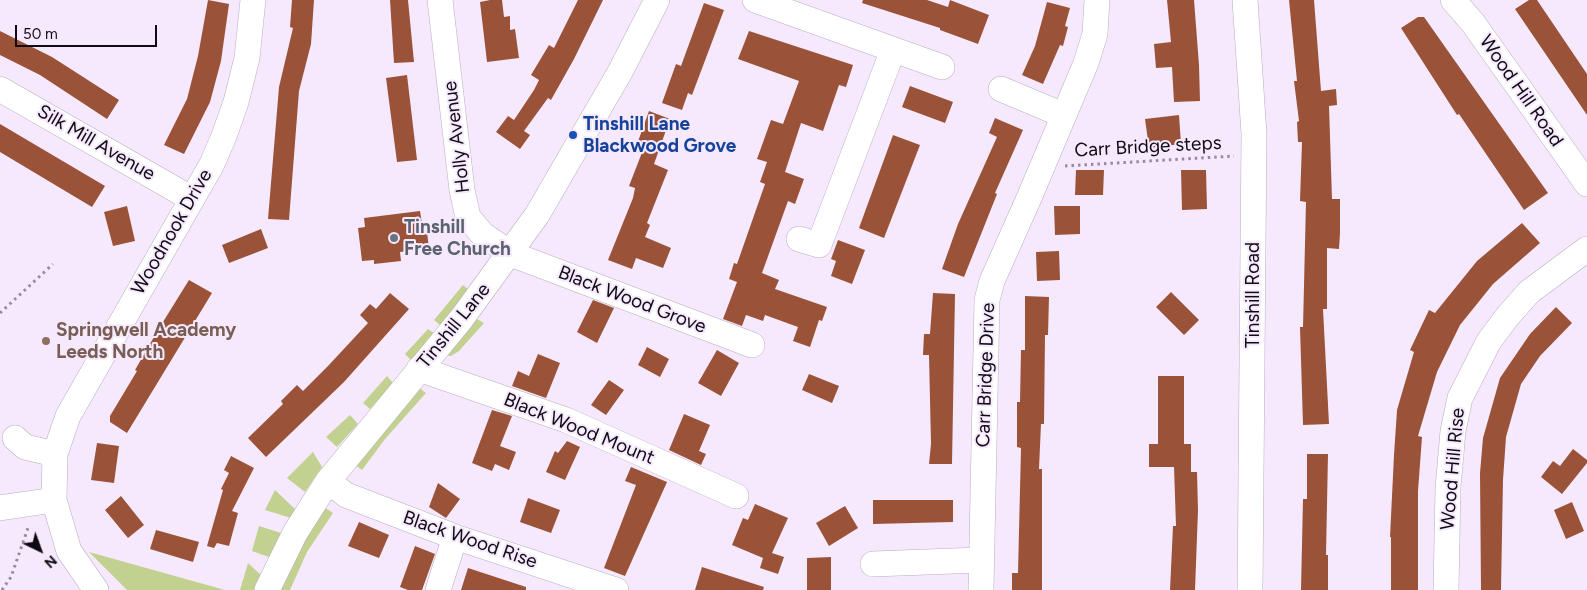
<!DOCTYPE html>
<style>
body{margin:0}
#map{position:relative;width:1587px;height:590px;overflow:hidden;background:#f6e9fd;font-family:Figtree,sans-serif}
canvas{display:block}
.north{position:absolute;left:15px;top:525px;width:50px;height:50px;-webkit-text-stroke:4px #f6e9fd;paint-order:stroke;rotate:138deg;font-size:14px;font-weight:700;line-height:20px;text-align:center;color:#100b12}
.north::after{content:'';display:block;margin:auto;width:18px;height:22px;background:#100b12;clip-path:polygon(50% 0,100% 100%,50% 72%,0 100%)}
.scale{position:absolute;left:15px;top:25px;width:142px;height:22px;box-sizing:border-box;border:2px solid #100b12;border-top:0;padding-left:6px;font-size:15px;line-height:18px;white-space:nowrap;color:#100b12;-webkit-text-stroke:4px #f6e9fd;paint-order:stroke}
</style>
<div id="map">
<canvas width="1587" height="590"></canvas>
<div class="north">N</div>
<div class="scale">50 m</div>
</div>
<script>
const context = document.querySelector('canvas').getContext('2d');
context.lineJoin = 'round';
function paint(path, color) { context.fillStyle = color; context.fill(path, 'evenodd'); }
const poly = rows => new Path2D(rows.map(r => 'M' + r).join(''));
function strokePath(path, color, width, dash) { context.strokeStyle = color; context.lineWidth = width; context.lineCap = dash ? 'butt' : 'round'; context.setLineDash(dash || []); context.stroke(path); }
function write(font, color, halo, rows, align = 'center') {
  context.font = font + ' Figtree,sans-serif'; context.lineWidth = 4; context.setLineDash([]); context.textBaseline = 'middle'; context.strokeStyle = halo; context.fillStyle = color; for (const [text, x, y, turn = 0] of rows) {
    context.save(); context.translate(x, y); context.rotate((+turn || 0) * Math.PI / 180); context.textAlign = isNaN(turn) ? turn : align; if (halo) context.strokeText(text, 0, 0); context.fillText(text, 0, 0); context.restore();
  }
}
paint(poly([
 [463,285,470,291,441,326,434,320],
 [475,318,484,323,459,351,451,356,444,355],
 [428,329,435,334,412,361,405,354],
 [387,376,393,383,370,409,363,403],
 [418,387,426,393,385,439,362,470,354,464],
 [350,415,358,424,337,447,326,437],
 [313,452,322,467,305,492,287,478],
 [275,490,295,509,291,518,265,510],
 [324,507,333,513,307,552,290,590,280,590,299,548],
 [259,526,281,533,269,557,252,551],
 [89,552,225,590,127,590],
 [248,563,261,575,256,590,240,590]
]), '#c2d18f');
paint(poly([
 [208,0,229,4,221,61,210,102,184,154,164,145,187,99,198,56],
 [292,0,314,0,311,44,299,91,289,220,268,219,279,87,293,28,290,27],
 [390,0,408,0,414,62,394,63],
 [490,0,502,0,504,17,510,16,510,30,515,29,519,58,487,62,480,2],
 [578,0,603,0,574,59,551,100,548,98,524,131,530,135,520,149,496,132,508,116,514,120,534,90,539,80,531,75,549,45,554,48],
 [863,0,927,0,948,7,950,0,989,15,978,44,940,30,940,28,862,3],
 [1167,0,1194,0,1199,65,1200,101,1174,102,1172,67,1156,68,1154,44,1171,42],
 [1289,0,1314,0,1321,91,1336,89,1337,105,1329,106,1332,199,1340,199,1340,233,1339,249,1327,248,1327,309,1323,309,1329,424,1303,425,1300,327,1303,327,1306,202,1300,201,1302,142,1298,142,1297,122,1299,121,1294,81,1297,81],
 [1529,0,1537,0,1587,74,1587,115,1515,9],
 [1047,2,1070,8,1065,26,1068,27,1063,46,1060,45,1043,84,1022,75,1035,46],
 [704,3,724,10,692,95,688,93,682,110,662,103,676,64,681,66],
 [1418,17,1424,17,1548,193,1524,210,1459,114,1457,115,1401,28],
 [0,31,52,57,119,100,107,119,40,75,0,55],
 [749,31,853,65,846,87,839,85,823,131,801,123,785,172,804,179,795,204,788,201,762,273,779,280,775,289,827,307,822,321,819,320,810,347,793,341,798,327,765,315,763,321,746,315,742,326,723,319,737,282,729,279,734,263,737,264,765,184,760,182,767,162,757,159,771,120,783,124,799,81,738,59],
 [407,75,417,160,397,162,386,78],
 [910,86,953,102,945,123,902,107],
 [649,111,670,119,654,164,668,170,647,223,650,225,645,237,671,248,663,268,636,258,632,269,608,260,633,198,635,188,629,186,643,150,636,147],
 [1179,115,1181,144,1149,148,1145,119],
 [995,118,1023,130,995,193,997,194,964,277,942,269,958,224,997,137,989,133],
 [0,124,105,186,92,207,0,152],
 [893,135,920,145,884,238,859,228],
 [1076,170,1104,170,1103,195,1075,195],
 [1181,170,1206,170,1207,209,1182,210],
 [127,206,135,241,113,246,104,212],
 [1054,206,1080,206,1080,234,1055,235],
 [420,211,422,224,426,223,429,249,400,252,401,261,374,264,374,260,362,261,358,228,365,227,364,218],
 [1522,223,1540,243,1493,284,1460,325,1437,372,1418,436,1422,437,1418,491,1418,590,1391,590,1391,537,1390,537,1394,455,1397,410,1414,352,1410,350,1429,310,1435,313,1477,261],
 [261,229,268,248,229,263,222,245],
 [838,240,865,250,852,284,831,276,836,261,831,259],
 [1059,251,1060,280,1037,281,1036,252],
 [189,280,212,293,127,433,110,422,110,416,137,371,135,370,158,330],
 [1171,292,1199,320,1184,335,1156,307],
 [390,293,409,309,344,382,266,457,248,438,283,404,281,401,297,385,303,391,328,366,368,323,360,315,370,304,376,309],
 [933,293,955,294,952,464,929,464,931,444,929,355,923,355,924,334,930,334],
 [1025,296,1049,297,1048,335,1045,335,1044,424,1041,424,1039,469,1042,469,1042,590,1012,590,1012,573,1018,573,1021,448,1017,447,1017,402,1020,402,1021,350,1025,350],
 [593,300,614,308,597,343,577,332],
 [1556,307,1572,323,1540,356,1521,384,1506,437,1503,480,1501,590,1481,590,1480,473,1483,438,1500,378,1530,334],
 [647,347,669,359,660,377,638,365],
 [717,350,739,363,721,396,698,383],
 [538,354,560,363,546,398,512,386,518,371,529,376],
 [809,374,839,386,832,403,802,390],
 [1158,376,1184,376,1184,444,1191,444,1191,472,1197,472,1198,510,1195,590,1170,590,1173,526,1176,526,1174,467,1149,467,1149,444,1158,444],
 [609,380,624,390,606,415,591,405],
 [492,410,512,416,500,446,516,452,509,470,495,464,492,471,472,463],
 [684,414,710,425,699,451,706,454,701,465,669,450],
 [567,441,580,447,565,480,546,472,555,451,558,453],
 [97,443,119,446,114,483,91,480],
 [1573,449,1587,460,1587,463,1562,494,1541,477,1553,461,1560,466],
 [1307,454,1328,454,1326,555,1328,555,1328,590,1301,590,1303,499,1307,499],
 [231,456,254,468,232,511,238,513,229,546,217,543,214,548,207,546,223,490,221,489,229,473,224,470],
 [631,467,667,482,625,576,604,568,636,485,625,481],
 [438,483,460,499,446,518,429,507],
 [121,496,144,525,128,538,105,510],
 [528,498,560,510,551,533,520,522],
 [873,500,953,500,953,522,873,524],
 [1572,502,1584,531,1566,539,1554,510],
 [755,504,788,518,772,553,784,557,778,574,760,568,763,558,732,545,743,518,748,520],
 [845,506,858,528,829,546,816,523],
 [359,522,389,535,379,558,348,546],
 [156,530,199,542,193,562,150,549],
 [415,546,435,554,422,590,408,590,400,587],
 [831,557,831,590,807,590,807,558],
 [702,567,764,587,763,590,695,590],
 [468,568,526,587,526,590,461,590]
]), '#9a5338');
const minor = poly([
 [440,0,462,190,468,217,482,234,511,254,752,345],
 [755,0,942,67],
 [1245,0,1254,134,1250,590],
 [1453,0,1473,23,1587,184],
 [0,89,192,199],
 [1001,89,1063,115],
 [799,239,819,245,893,50],
 [419,369,566,420,736,496],
 [15,438,25,447,55,454],
 [328,481,346,495,455,537,616,590],
 [0,508,54,500],
 [873,564,980,560],
 [96,590,69,551,54,500,55,454,68,416,212,164,224,136,236,102,247,58,253,0],
 [267,590,295,533,328,481,462,318,537,215,620,72,657,0],
 [438,590,455,537],
 [981,590,987,300,992,281,1029,198,1086,63,1095,34,1097,0],
 [1446,590,1448,488,1453,431,1460,398,1489,341,1507,317,1529,292,1587,249]
]);
strokePath(minor, '#b9adbf', 26);
strokePath(poly([
 [1065,166,1234,156],
 [0,313,53,264],
 [2,590,11,577,29,525]
]), '#958c9a', 3, [2.5, 4]);
strokePath(minor, '#fff', 25);
for (const [x, y, r, color] of [
 [573,135,5,"#1a4fb4"],
 [394,238,5,"#6b7280"],
 [46,341,5,"#8d6e63"]
]) { const dot = new Path2D(); dot.arc(x, y, r, 0, 2 * Math.PI); context.fillStyle = color; context.fill(dot); strokePath(dot, '#f6e9fd', 2); }
write('19px', '#100b12', '#f6e9fd', [
 ["Wood Hill Road",1521,91,55],
 ["Holly Avenue",457,137,-97],
 ["Silk Mill Avenue",96,143,30],
 ["Carr Bridge steps",1148,147,-3],
 ["Woodnook Drive",172,232,-60],
 ["Tinshill Road",1253,295,-90],
 ["Black Wood Grove",632,300,21],
 ["Tinshill Lane",454,326,-51],
 ["Carr Bridge Drive",986,375,-88],
 ["Black Wood Mount",579,429,22],
 ["Wood Hill Rise",1453,469,-85],
 ["Black Wood Rise",470,540,19]
]);
write('bold 19px', '#164399', '#f6e9fd', [
 ["Tinshill Lane",583,124],
 ["Blackwood Grove",583,146]
], 'left');
write('bold 19px', '#5b616d', '#f6e9fd', [
 ["Tinshill",404,227],
 ["Free Church",404,249]
], 'left');
write('bold 19px', '#785e54', '#f6e9fd', [
 ["Springwell Academy",56,330],
 ["Leeds North",56,352]
], 'left');
</script>
